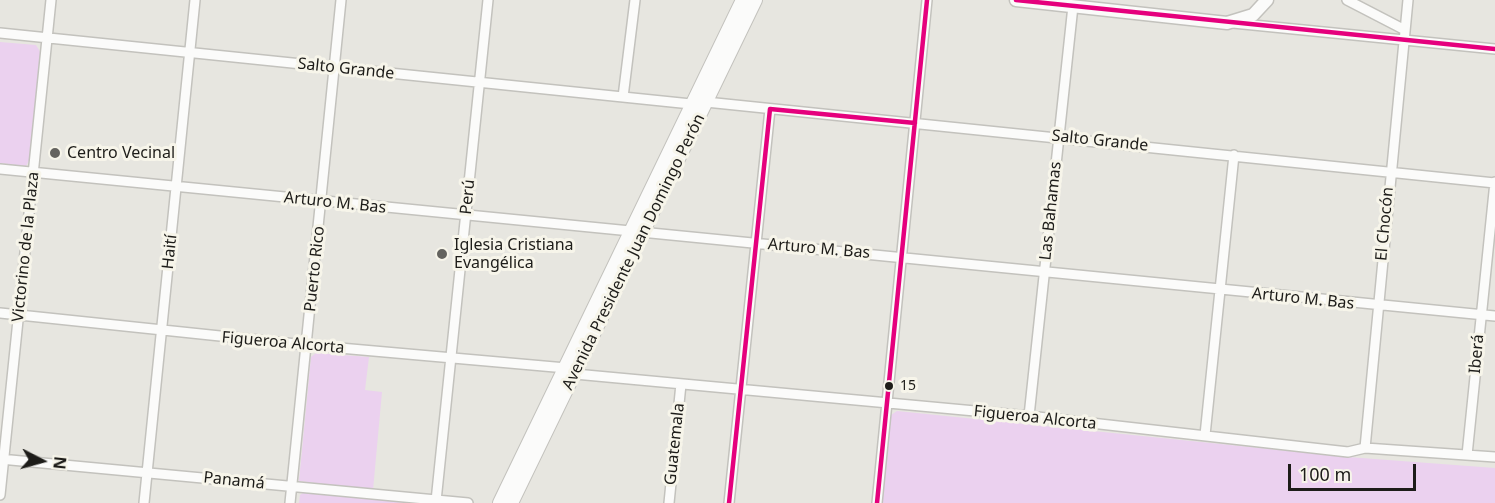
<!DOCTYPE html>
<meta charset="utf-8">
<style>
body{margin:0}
#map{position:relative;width:1495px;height:503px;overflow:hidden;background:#e7e6e0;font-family:"Noto Sans",sans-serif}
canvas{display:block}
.north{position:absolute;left:12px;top:431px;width:60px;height:60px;-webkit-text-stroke:4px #f7f5ea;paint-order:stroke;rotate:96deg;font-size:16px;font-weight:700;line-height:24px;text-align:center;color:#1d1c19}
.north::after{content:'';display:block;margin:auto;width:21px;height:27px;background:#1d1c19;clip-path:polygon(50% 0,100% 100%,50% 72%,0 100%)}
.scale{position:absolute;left:1288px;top:464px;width:128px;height:27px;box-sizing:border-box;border:3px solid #1d1c19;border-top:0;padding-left:8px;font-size:18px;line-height:21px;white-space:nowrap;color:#1d1c19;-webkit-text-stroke:4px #f7f5ea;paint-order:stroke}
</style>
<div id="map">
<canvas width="1495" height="503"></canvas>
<div class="north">N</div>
<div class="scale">100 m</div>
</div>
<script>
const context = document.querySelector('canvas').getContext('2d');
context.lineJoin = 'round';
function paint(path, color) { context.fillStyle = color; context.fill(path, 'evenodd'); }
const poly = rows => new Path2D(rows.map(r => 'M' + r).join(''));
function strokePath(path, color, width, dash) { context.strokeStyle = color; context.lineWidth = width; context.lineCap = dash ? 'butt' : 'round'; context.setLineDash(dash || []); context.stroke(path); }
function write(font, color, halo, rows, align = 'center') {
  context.font = font + ' "Noto Sans",sans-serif'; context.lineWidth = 6; context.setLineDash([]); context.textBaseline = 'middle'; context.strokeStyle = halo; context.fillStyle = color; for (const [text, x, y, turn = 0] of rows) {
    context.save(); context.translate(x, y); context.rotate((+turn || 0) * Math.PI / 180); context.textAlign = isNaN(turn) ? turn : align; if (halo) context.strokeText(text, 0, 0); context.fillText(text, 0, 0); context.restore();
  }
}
paint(poly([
 [0,42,36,45,41,53,30,159,26,166,0,163],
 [316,353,369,357,365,390,382,392,373,490,299,481,311,357],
 [897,411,1348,457,1495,468,1495,503,882,503,891,415],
 [303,493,371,499,409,503,299,503,300,495]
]), '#ebd1ef');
const street = poly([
 [1347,0,1405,30],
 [1233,23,1495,49],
 [0,33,691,104],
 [623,97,635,0],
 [706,102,1495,183],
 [0,169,1495,316],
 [0,313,306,345,566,368],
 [575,374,1029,416,1348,452,1365,448,1495,457],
 [1029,416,1073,6],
 [1205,435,1234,155],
 [1365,448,1408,0],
 [1467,455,1495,182],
 [0,459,468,503],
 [0,495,51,0],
 [436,501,488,0],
 [144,503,195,0],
 [290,503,341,0],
 [669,503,681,384],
 [729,503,770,109],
 [877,503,927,0]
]);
const secondary = poly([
 [1016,0,1227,23,1253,15,1267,0]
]);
const primary = poly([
 [500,503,743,0],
 [511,503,755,0]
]);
strokePath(street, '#c3c2bd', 12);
strokePath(secondary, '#c3c2bd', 15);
strokePath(primary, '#c3c2bd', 16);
strokePath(street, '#fbfbfa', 9);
strokePath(secondary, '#fbfbfa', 12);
strokePath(primary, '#fbfbfa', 14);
strokePath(poly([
 [1016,0,1495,49],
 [729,503,770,109,915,123],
 [877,503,927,0]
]), '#e5007d', 4.5);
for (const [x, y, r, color] of [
 [55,153,6,"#64635f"],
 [442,254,6,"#64635f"],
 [889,386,5,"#1d1c19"]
]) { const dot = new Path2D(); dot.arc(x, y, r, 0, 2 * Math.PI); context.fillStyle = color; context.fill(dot); strokePath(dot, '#f7f5ea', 2); }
write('14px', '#1d1c19', '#f7f5ea', [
 ["15",900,386]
], 'left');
write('16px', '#1d1c19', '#f7f5ea', [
 ["Salto Grande",346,69,6],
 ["Salto Grande",1100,141,6],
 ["Perú",468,197,-84],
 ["Arturo M. Bas",335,203,6],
 ["Las Bahamas",1051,211,-84],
 ["El Chocón",1385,224,-85],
 ["Victorino de la Plaza",26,247,-84],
 ["Arturo M. Bas",819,249,5],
 ["Haití",170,252,-84],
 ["Avenida Presidente Juan Domingo Perón",634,252,-64],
 ["Puerto Rico",315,269,-84],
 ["Arturo M. Bas",1303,299,6],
 ["Figueroa Alcorta",283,343,5],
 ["Iberá",1477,354,-85],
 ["Figueroa Alcorta",1035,418,6],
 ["Guatemala",675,444,-84],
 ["Panamá",234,481,6]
]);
write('16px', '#1d1c19', '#f7f5ea', [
 ["Centro Vecinal",67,153],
 ["Iglesia Cristiana",454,245],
 ["Evangélica",454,263]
], 'left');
</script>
